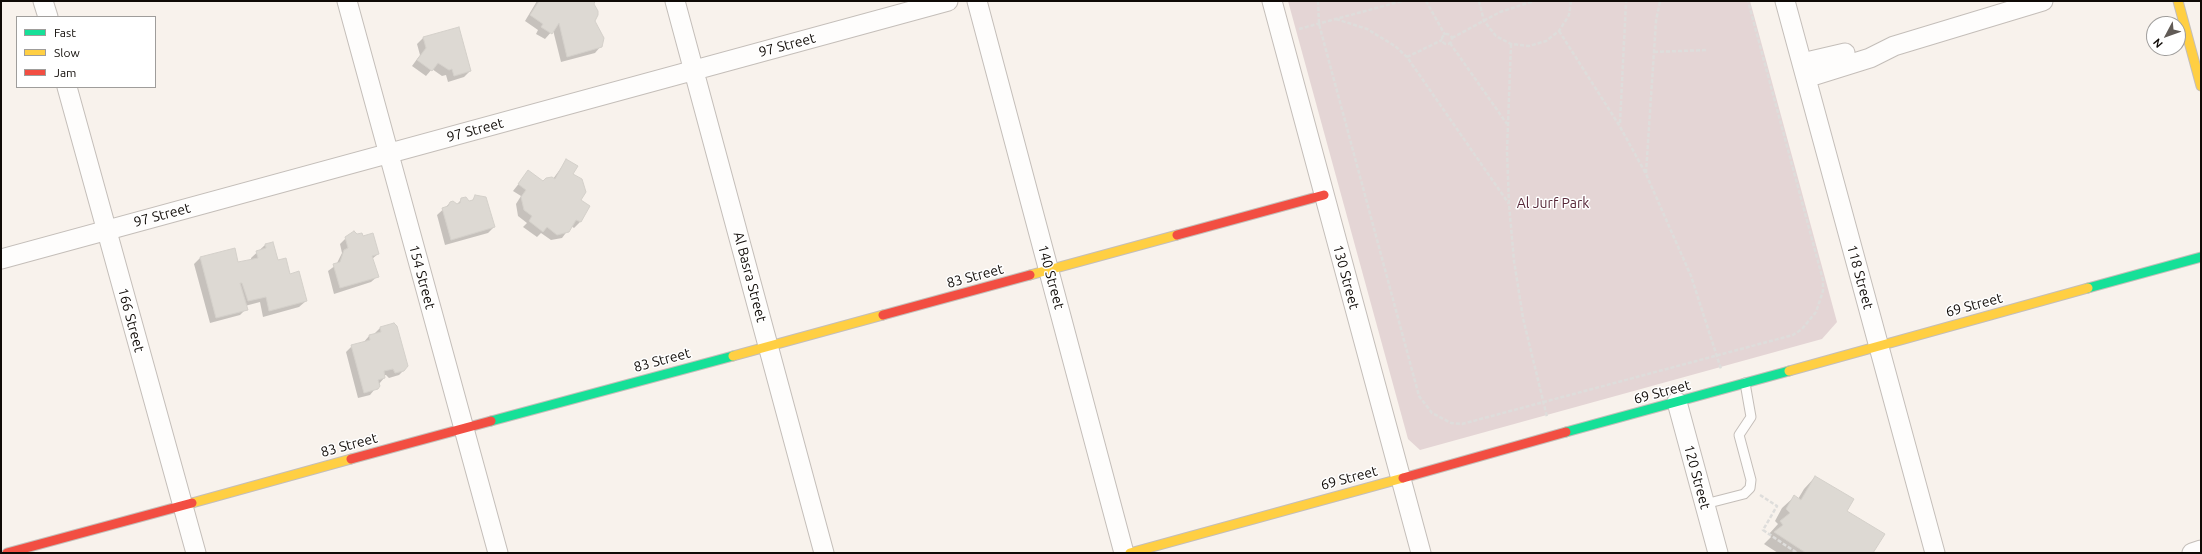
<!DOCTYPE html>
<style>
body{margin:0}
#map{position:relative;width:2202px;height:554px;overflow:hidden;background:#f8f2ec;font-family:Ubuntu,sans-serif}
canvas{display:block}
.frame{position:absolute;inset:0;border:2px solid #0f0a06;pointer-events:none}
.legend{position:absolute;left:16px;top:16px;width:140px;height:72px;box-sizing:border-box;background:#fff;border:1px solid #9f9d9b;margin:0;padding:5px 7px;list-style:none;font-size:12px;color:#0f0a06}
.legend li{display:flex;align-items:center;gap:8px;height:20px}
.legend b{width:20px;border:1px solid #9f9d9b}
.north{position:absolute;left:2146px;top:16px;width:40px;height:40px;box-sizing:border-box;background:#fff;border:1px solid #9f9d9b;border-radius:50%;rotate:229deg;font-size:11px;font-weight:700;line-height:16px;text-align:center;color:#0f0a06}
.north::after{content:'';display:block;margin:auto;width:14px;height:18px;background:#615b56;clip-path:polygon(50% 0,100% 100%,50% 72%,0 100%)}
</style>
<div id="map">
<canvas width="2202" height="554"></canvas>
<div class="frame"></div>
<ul class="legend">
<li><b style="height:5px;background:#16e098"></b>Fast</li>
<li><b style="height:5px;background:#ffcf43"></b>Slow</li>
<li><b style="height:5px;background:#f24e42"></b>Jam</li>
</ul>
<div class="north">N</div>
</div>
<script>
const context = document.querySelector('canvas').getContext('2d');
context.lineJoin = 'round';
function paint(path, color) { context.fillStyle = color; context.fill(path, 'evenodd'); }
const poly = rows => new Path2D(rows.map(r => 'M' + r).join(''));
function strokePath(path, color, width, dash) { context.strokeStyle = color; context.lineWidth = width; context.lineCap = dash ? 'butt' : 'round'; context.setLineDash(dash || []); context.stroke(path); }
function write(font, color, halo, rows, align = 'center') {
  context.font = font + ' Ubuntu,sans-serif'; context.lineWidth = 3; context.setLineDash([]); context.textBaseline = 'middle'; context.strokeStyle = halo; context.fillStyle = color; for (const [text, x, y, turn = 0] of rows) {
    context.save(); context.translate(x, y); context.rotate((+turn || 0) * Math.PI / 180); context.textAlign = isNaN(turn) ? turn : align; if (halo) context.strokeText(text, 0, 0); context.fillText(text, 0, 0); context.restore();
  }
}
paint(poly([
 [1288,1,1750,1,1837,322,1822,339,1420,450,1408,439]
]), '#e4d5d5');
paint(poly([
 [537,1,594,1,592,4,594,21,601,46,595,53,561,62,553,30,545,39,536,34,538,30,525,21],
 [423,38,470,71,464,77,448,82,446,75,442,76,432,69,426,76,412,66,420,55,417,44],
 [566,161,580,201,589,206,580,222,574,228,571,226,562,238,551,240,541,233,537,237,523,227,527,223,518,216,516,204,521,196,513,191,528,172,543,182,553,179],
 [479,196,494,227,488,233,445,245,437,215,450,203,456,205,462,199,469,202],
 [349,235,378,254,372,259,378,276,371,282,334,294,328,271,336,265,342,253,340,244],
 [272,243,277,261,289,275,306,301,299,307,263,317,260,302,245,306,246,309,240,315,210,323,194,264,200,258,234,249,238,264,251,260,251,258,265,245],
 [394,324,406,368,399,375,389,378,386,375,384,375,384,378,370,395,358,398,346,352,352,346,363,343,369,336,374,334,380,328],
 [1815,477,1846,511,1872,553,1778,553,1764,544,1771,537,1769,534,1778,524,1775,521,1782,508,1794,497,1798,499,1804,489]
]), '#0003');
const building = poly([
 [539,1,595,1,594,4,598,11,598,15,595,21,604,38,602,47,567,57,559,23,552,34,541,27,543,24,530,15,539,1],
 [459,27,471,71,454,76,452,69,449,70,438,63,432,71,417,60,426,48,423,37,459,27],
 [566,159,578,166,573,174,582,179,586,192,581,200,590,206,581,222,576,220,569,232,557,235,547,227,543,232,529,221,532,216,524,210,521,197,526,190,518,184,528,170,543,181,546,178,552,177,555,179,566,159],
 [475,195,486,197,495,227,451,240,442,208,448,206,450,202,453,201,457,204,460,203,461,198,466,197,469,201,473,200,475,195],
 [354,231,357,234,362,233,363,236,373,233,379,254,372,256,379,277,340,288,333,264,340,262,344,250,348,248,345,237,354,231],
 [273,242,278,260,286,258,290,274,299,271,307,301,269,311,266,297,248,301,242,283,240,283,248,310,216,318,200,257,235,248,238,262,258,258,256,251,266,248,265,244,273,242],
 [394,323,397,326,408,366,404,371,395,373,393,369,384,371,385,378,378,380,380,386,378,389,364,393,351,345,370,340,369,335,381,332,380,327,394,323],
 [1815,476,1854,499,1847,511,1885,534,1873,553,1806,553,1774,532,1783,525,1780,521,1790,513,1786,509,1794,495,1801,500,1815,476]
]);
paint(building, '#ddd9d3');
strokePath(building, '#d4d0ca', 1);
const lane = poly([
 [1705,504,1744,494,1750,488,1751,480,1739,435,1751,417,1745,383]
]);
const street = poly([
 [43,1,48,17],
 [347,1,498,553],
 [675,1,824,553],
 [977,1,1124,553],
 [1272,1,1421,553],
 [1785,1,1935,553],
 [1802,63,1845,53],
 [1806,78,1870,58,1894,46,2043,1],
 [67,87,196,553],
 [1,259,948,1],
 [1677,402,1718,553],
 [2192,553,2201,550]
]);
const fast = poly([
 [2088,288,2201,257],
 [491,421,733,356],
 [1566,432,1789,371]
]);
const slow = poly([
 [2178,1,2201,86],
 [1030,275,1177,235],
 [733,356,883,315],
 [1789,371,2088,288],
 [192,503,351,459],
 [1130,553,1403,478]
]);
const jam = poly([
 [1177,235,1324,195],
 [883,315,1030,275],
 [351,459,491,421],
 [1403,478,1566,432],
 [7,553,192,503]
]);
strokePath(lane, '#c4beb9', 11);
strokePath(street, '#c4beb9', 21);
strokePath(fast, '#c4beb9', 11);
strokePath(slow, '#c4beb9', 11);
strokePath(jam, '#c4beb9', 11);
strokePath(poly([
 [1318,1,1319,24,1419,396,1432,413,1451,423,1462,424,1793,335,1802,329,1816,312,1823,291,1823,280,1748,1],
 [1426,1,1445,35],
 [1479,1,1484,21,1496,36,1511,44,1529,46,1546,41,1559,31,1569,15,1571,1],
 [1620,1,1627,1],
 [1336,19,1367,29,1395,46,1407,57,1509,204],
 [1299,29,1402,1],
 [1559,31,1619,125,1646,174,1691,276,1721,369],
 '1442 39a5 5 0 1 1 10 0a5 5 0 1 1-10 0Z',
 [1452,38,1500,12,1534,1],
 [1450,43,1507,124],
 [1511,44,1507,151,1509,204,1514,261,1523,318,1547,417],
 [1654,52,1706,50],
 [1407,57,1442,40],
 [1620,123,1626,2],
 [1646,173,1656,21,1660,1],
 [1760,495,1777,506,1763,530,1797,553]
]), '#dedddb', 2.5, [4, 2]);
strokePath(lane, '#fefdfc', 9);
strokePath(street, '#fefdfc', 19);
strokePath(fast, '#16e098', 9);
strokePath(slow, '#ffcf43', 9);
strokePath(jam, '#f24e42', 9);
write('14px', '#0f0a06', '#fff', [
 ["97 Street",787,45,-15],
 ["97 Street",475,130,-15],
 ["97 Street",162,215,-15],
 ["83 Street",975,276,-15],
 ["154 Street",422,277,75],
 ["Al Basra Street",750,277,75],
 ["140 Street",1051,277,75],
 ["130 Street",1346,277,75],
 ["118 Street",1860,277,75],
 ["69 Street",1974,305,-15],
 ["166 Street",131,320,75],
 ["83 Street",662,360,-15],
 ["69 Street",1662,392,-15],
 ["83 Street",349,445,-15],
 ["120 Street",1697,477,75],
 ["69 Street",1349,478,-15]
]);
write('14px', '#562637', '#fff', [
 ["Al Jurf Park",1553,203]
]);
</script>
